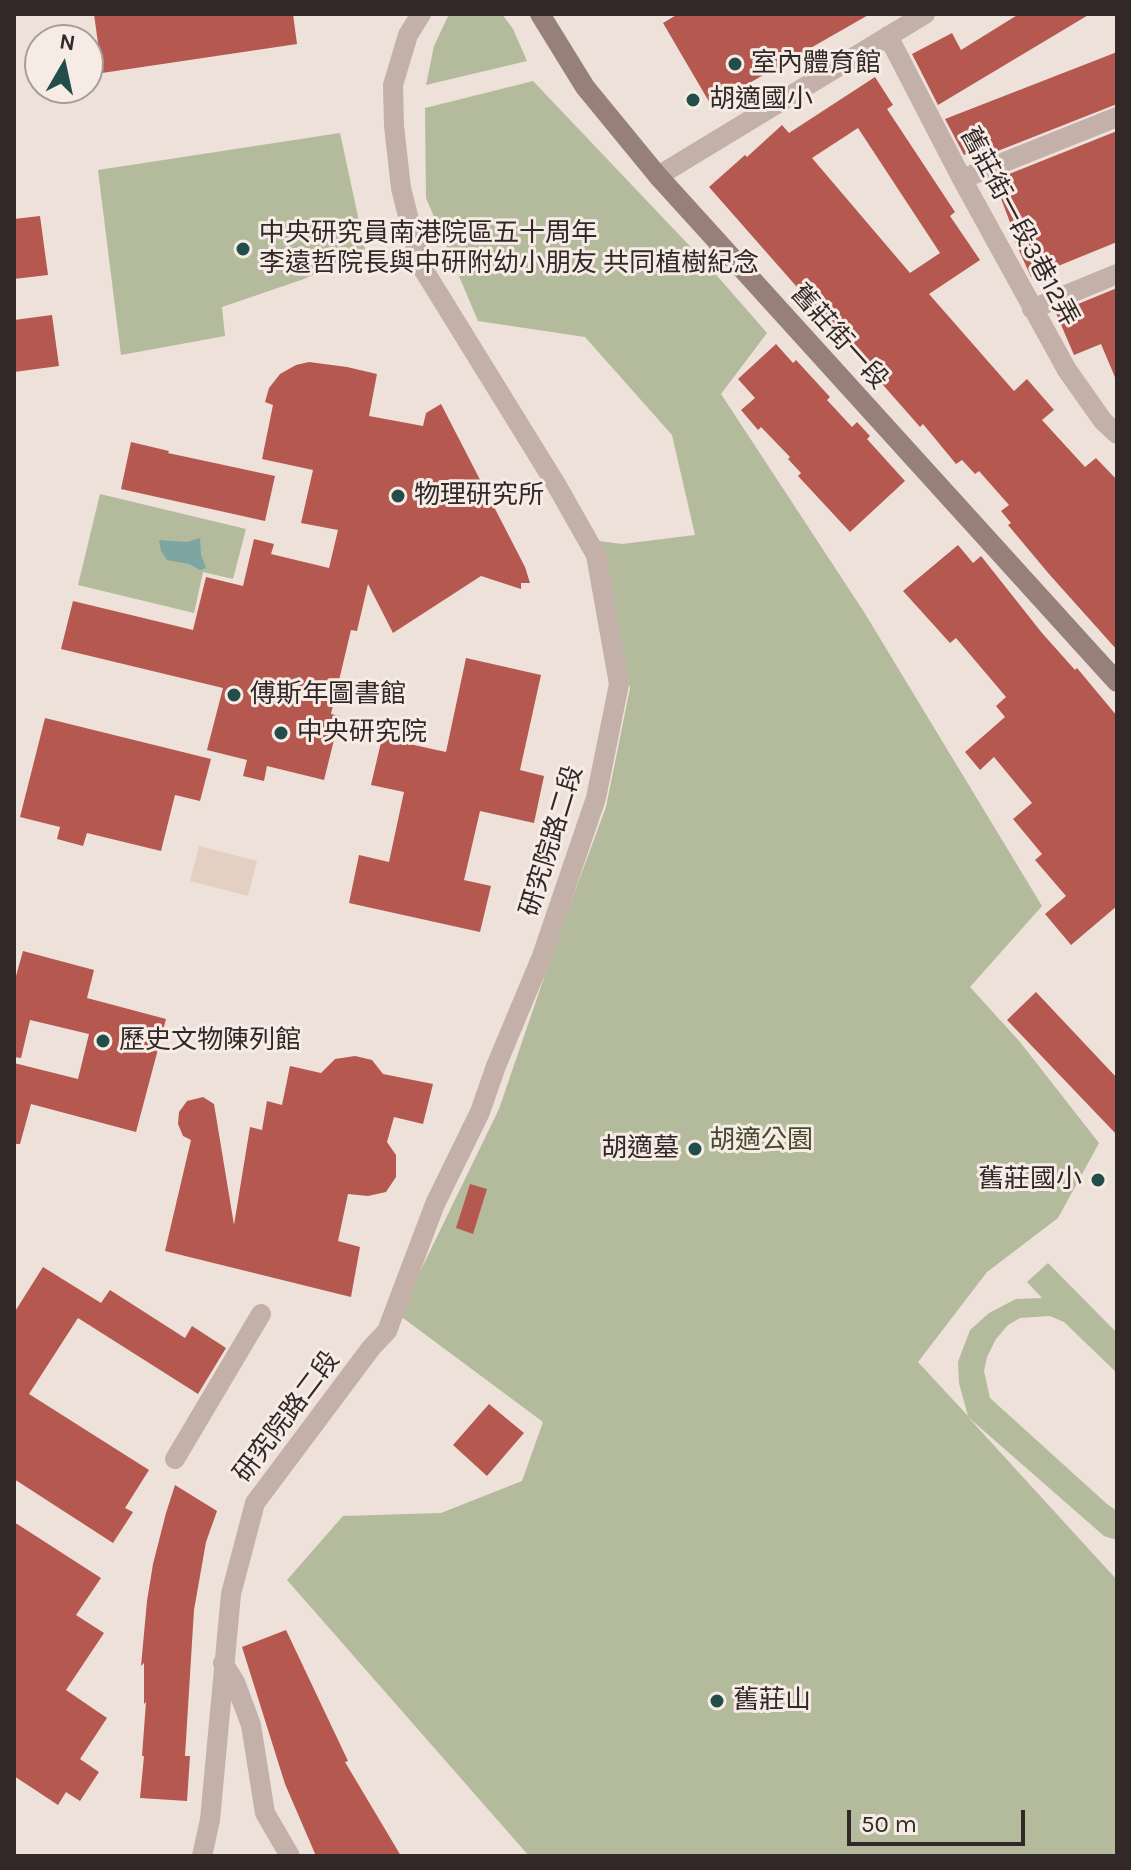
<!DOCTYPE html>
<meta charset="utf-8">
<style>
body{margin:0}
#map{position:relative;width:1131px;height:1870px;overflow:hidden;background:#ede1da;font-family:Karla,sans-serif}
canvas{display:block}
.frame{position:absolute;inset:0;border:16px solid #312827;pointer-events:none}
.north{position:absolute;left:24px;top:24px;width:80px;height:80px;box-sizing:border-box;background:#f6ece5;border:2px solid #a79e99;border-radius:50%;rotate:9deg;font-size:22px;font-weight:700;line-height:32px;text-align:center;color:#312827}
.north::after{content:'';display:block;margin:auto;width:28px;height:36px;background:#224d49;clip-path:polygon(50% 0,100% 100%,50% 72%,0 100%)}
.scale{position:absolute;left:847px;top:1810px;width:178px;height:36px;box-sizing:border-box;border:4px solid #312827;border-top:0;padding-left:10px;font-size:24px;line-height:28px;white-space:nowrap;color:#312827;-webkit-text-stroke:6px #f6ece5;paint-order:stroke}
</style>
<div id="map">
<canvas width="1131" height="1870"></canvas>
<div class="frame"></div>
<div class="north">N</div>
<div class="scale">50 m</div>
</div>
<script>
const context = document.querySelector('canvas').getContext('2d');
context.lineJoin = 'round';
function paint(path, color) { context.fillStyle = color; context.fill(path, 'evenodd'); }
const poly = rows => new Path2D(rows.map(r => 'M' + r).join(''));
function strokePath(path, color, width, dash) { context.strokeStyle = color; context.lineWidth = width; context.lineCap = dash ? 'butt' : 'round'; context.setLineDash(dash || []); context.stroke(path); }
function write(font, color, halo, rows, align = 'center') {
  context.font = font + ' Karla,"Noto Sans TC",sans-serif'; context.lineWidth = 6; context.setLineDash([]); context.textBaseline = 'middle'; context.strokeStyle = halo; context.fillStyle = color; for (const [text, x, y, turn = 0] of rows) {
    context.save(); context.translate(x, y); context.rotate((+turn || 0) * Math.PI / 180); context.textAlign = isNaN(turn) ? turn : align; if (halo) context.strokeText(text, 0, 0); context.fillText(text, 0, 0); context.restore();
  }
}
paint(poly([
 [449,14,502,14,513,29,527,61,426,85,434,46],
 [533,81,705,262,767,333,721,394,864,612,1042,906,970,987,1020,1042,1099,1143,1058,1218,987,1272,918,1362,968,1416,959,1383,958,1362,970,1330,989,1313,1016,1299,1042,1298,1027,1282,1048,1263,1117,1333,1117,1373,1064,1322,1050,1316,1020,1318,1008,1325,996,1339,987,1357,984,1371,990,1398,1107,1504,1117,1511,1117,1540,1104,1536,968,1417,1117,1580,1117,1856,529,1856,287,1580,343,1516,441,1513,522,1481,543,1422,399,1315,499,1109,559,934,606,807,630,688,599,541,622,544,695,535,672,435,585,337,478,321,426,198,425,108],
 [340,133,365,249,304,279,222,307,225,336,121,355,98,170],
 [100,494,246,529,233,579,203,572,194,613,78,585]
]), '#b4ba9c');
paint(poly([
 [199,846,257,861,248,896,190,881]
]), '#e3d0c3');
paint(poly([
 [200,538,201,555,206,568,200,570,189,564,167,560,161,551,159,540,187,542]
]), '#7da6a2');
paint(poly([
 [94,14,293,14,297,44,102,73],
 [678,14,870,14,711,105,663,23],
 [1019,14,1090,14,938,105,912,54,952,33,961,50],
 [1117,52,1117,104,985,156,981,147,964,155,945,119],
 [875,77,893,105,887,109,955,212,950,216,980,260,929,294,1014,391,1027,379,1054,410,1042,420,1085,467,1096,458,1117,480,1117,650,1049,574,1008,525,1011,523,1001,511,1009,505,979,471,975,474,962,460,956,464,923,424,920,427,709,187,745,155,747,157,782,125,789,133],
 [858,128,940,253,910,273,812,158],
 [1117,131,1117,242,1031,277,1008,226,1011,225,994,180],
 [40,216,48,275,14,279,14,219],
 [1117,288,1117,382,1101,344,1074,355,1056,313],
 [52,315,59,366,14,372,14,320],
 [776,344,793,363,796,360,830,397,827,400,852,427,857,422,870,436,867,439,905,481,850,532,798,476,801,473,788,459,790,457,761,427,758,430,741,410,755,398,738,379],
 [309,362,347,367,377,374,369,416,423,426,426,413,441,404,525,567,530,583,521,583,521,589,481,576,393,633,368,584,357,631,351,630,331,714,340,716,324,780,267,766,264,781,243,776,247,760,207,750,223,688,61,649,73,601,193,630,206,577,243,586,254,539,274,544,271,554,329,568,338,530,301,523,313,470,262,459,273,405,265,402,269,388,280,374,296,365],
 [131,442,169,451,168,453,275,476,265,521,121,489],
 [958,545,973,563,981,556,1042,633,1075,670,1077,668,1117,716,1117,906,1071,945,1045,914,1066,896,1035,860,1042,854,1013,819,1032,803,994,757,980,770,965,752,1005,717,996,706,1006,697,956,638,950,643,903,591],
 [466,658,541,675,520,770,544,776,534,823,480,811,464,880,491,886,480,932,349,903,359,855,389,862,404,792,371,785,382,738,446,752],
 [45,718,211,759,200,801,175,795,161,851,87,833,83,846,57,839,60,827,20,817],
 [23,951,94,970,87,998,166,1019,136,1132,31,1104,20,1144,14,1144,14,1063,78,1079,89,1034,30,1020,21,1058,14,1057,14,983],
 [1036,992,1117,1078,1117,1135,1007,1020],
 [355,1056,372,1060,383,1074,433,1084,423,1124,394,1117,387,1142,396,1155,396,1177,386,1192,368,1196,348,1194,338,1241,360,1247,351,1297,165,1251,191,1140,183,1136,178,1124,179,1112,187,1101,203,1097,214,1104,234,1225,250,1127,262,1130,267,1101,282,1105,290,1066,321,1073,335,1059],
 [470,1184,487,1189,473,1234,456,1228],
 [43,1267,101,1303,110,1290,185,1338,192,1326,226,1348,198,1394,78,1318,29,1394,149,1470,125,1508,133,1512,113,1543,14,1479,14,1313],
 [489,1404,524,1433,487,1476,453,1445],
 [175,1485,217,1511,206,1542,194,1610,185,1756,190,1756,187,1801,140,1798,144,1756,142,1756,146,1702,144,1704,144,1663,141,1666,147,1601,153,1564,166,1513],
 [14,1522,101,1578,76,1615,104,1633,66,1690,107,1718,80,1759,99,1772,80,1801,66,1792,58,1805,14,1776],
 [286,1630,348,1761,345,1762,401,1856,316,1856,285,1784,242,1647]
]), '#b55950');
strokePath(poly([
 [888,36,962,179,1067,370,1103,421,1117,434],
 [658,176,925,14],
 [962,179,1117,117],
 [1032,309,1117,274],
 [175,1459,261,1314],
 [223,1663,235,1682,251,1725,265,1813,290,1856],
 [202,1856,210,1820,231,1594,255,1503,371,1348,387,1331,435,1204,480,1112,496,1066,542,956,596,798,619,684,596,555,557,486,420,264,401,188,394,126,393,85,408,35,421,14]
]), '#c3b0a8', 20);
strokePath(poly([
 [540,14,585,87,658,176,1117,682]
]), '#968079', 20);
for (const [x, y, r, color] of [
 [735,64,8,"#224d49"],
 [693,100,8,"#224d49"],
 [243,249,8,"#224d49"],
 [398,496,8,"#224d49"],
 [234,695,8,"#224d49"],
 [281,733,8,"#224d49"],
 [103,1041,8,"#224d49"],
 [695,1149,8,"#224d49"],
 [1098,1180,8,"#224d49"],
 [717,1701,8,"#224d49"]
]) { const dot = new Path2D(); dot.arc(x, y, r, 0, 2 * Math.PI); context.fillStyle = color; context.fill(dot); strokePath(dot, '#f6ece5', 3); }
write('26px', '#312827', '#f6ece5', [
 ["室內體育館",751,64],
 ["胡適國小",709,100],
 ["中央研究員南港院區五十周年",259,234],
 ["李遠哲院長與中研附幼小朋友 共同植樹紀念",259,264],
 ["物理研究所",414,496],
 ["傅斯年圖書館",250,695],
 ["中央研究院",297,733],
 ["歷史文物陳列館",119,1041],
 ["胡適墓",679,1149,"right"],
 ["舊莊國小",1082,1180,"right"],
 ["舊莊山",733,1701]
], 'left');
write('26px', '#312827', '#f6ece5', [
 ["舊莊街一段3巷12弄",1019,227,62],
 ["舊莊街一段",839,337,48],
 ["研究院路二段",552,841,-73],
 ["研究院路二段",287,1417,-53]
]);
write('26px', '#454c2e', '#f6ece5', [
 ["胡適公園",761,1141]
]);
</script>
